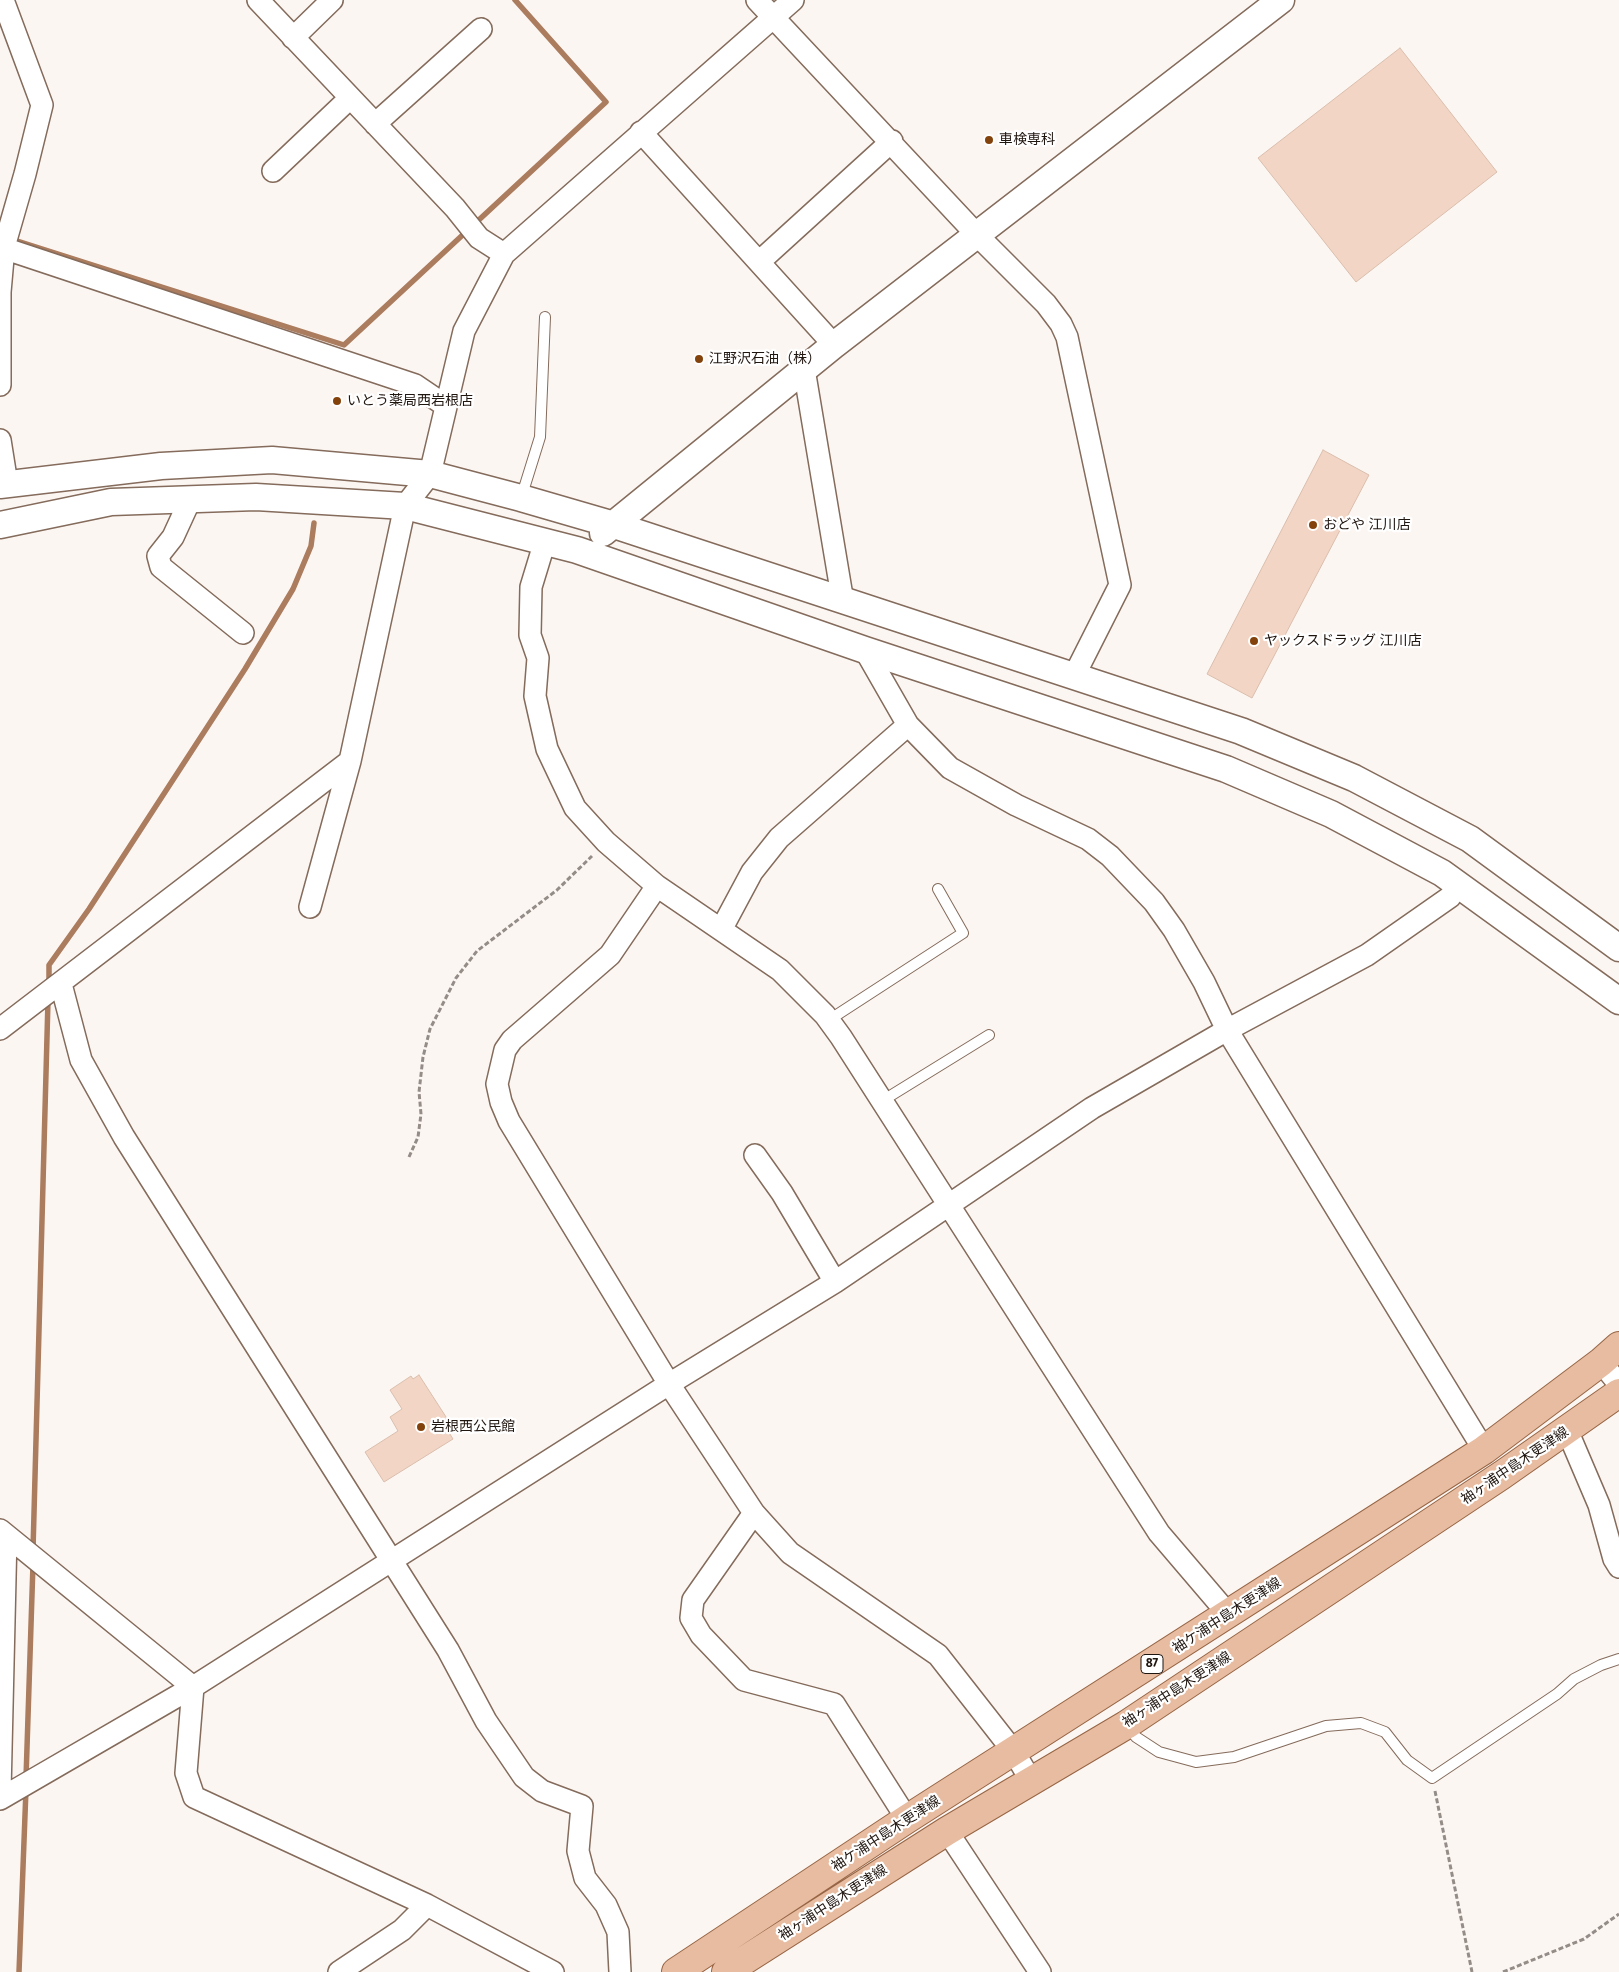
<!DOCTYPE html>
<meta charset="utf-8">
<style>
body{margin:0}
canvas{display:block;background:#fcf6f2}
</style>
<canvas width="1619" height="1972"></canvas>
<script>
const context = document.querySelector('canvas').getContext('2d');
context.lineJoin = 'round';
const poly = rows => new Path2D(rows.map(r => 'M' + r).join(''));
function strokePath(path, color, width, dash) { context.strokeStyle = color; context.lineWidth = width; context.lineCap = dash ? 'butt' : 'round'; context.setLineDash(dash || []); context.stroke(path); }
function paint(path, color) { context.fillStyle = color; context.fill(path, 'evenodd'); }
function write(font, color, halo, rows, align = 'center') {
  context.font = font + ' "Fira Sans","Noto Sans JP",sans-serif'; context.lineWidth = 4.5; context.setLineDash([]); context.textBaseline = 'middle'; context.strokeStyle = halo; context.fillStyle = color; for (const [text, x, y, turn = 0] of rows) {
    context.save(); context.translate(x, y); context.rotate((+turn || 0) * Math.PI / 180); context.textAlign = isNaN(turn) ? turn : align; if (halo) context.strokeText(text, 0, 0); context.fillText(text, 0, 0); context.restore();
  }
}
strokePath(poly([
 [11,239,344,345,606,102,515,0],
 [49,985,49,965,89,909,245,669,293,589,311,546,314,523],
 [33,1550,48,1000],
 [26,1778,33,1564],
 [19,1972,26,1789]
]), '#ab7c5e', 5.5);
const building = poly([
 [1400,48,1497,172,1356,282,1258,158,1400,48],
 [1323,450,1369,475,1252,698,1207,674,1323,450],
 [419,1375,448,1420,443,1423,453,1439,384,1482,365,1452,398,1431,390,1417,402,1409,390,1390,411,1376,413,1379,419,1375]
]);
paint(building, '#f2d5c4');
strokePath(building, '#dabead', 1);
const service = poly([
 [521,498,540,437,545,317],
 [829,1020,963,933,938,889],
 [882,1101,989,1035],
 [1126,1725,1136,1737,1159,1752,1196,1762,1234,1757,1326,1726,1361,1723,1385,1732,1407,1760,1432,1778,1557,1694,1574,1679,1601,1665,1619,1659]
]);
const minor = poly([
 [258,0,455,208,479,238,504,254],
 [757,0,978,236,1046,304,1061,324,1067,337,1120,585,1074,676],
 [293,38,332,0],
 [375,124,481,29],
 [641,132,834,345],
 [273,171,350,98],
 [0,247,415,385,446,406],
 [759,262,892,141],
 [804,369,843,602],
 [0,385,0,292,4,247,25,174,42,105,3,0],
 [0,440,7,484],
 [190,500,173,537,158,556,161,567,243,633],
 [545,541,531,587,530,635,538,658,535,696,547,749,575,808,606,842,657,886,780,970,825,1015,841,1037,1159,1533,1229,1615],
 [865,650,908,725,950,768,1016,805,1088,839,1110,856,1154,902,1174,930,1204,982,1227,1030,1484,1450],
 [657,886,610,955,512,1040,505,1050,497,1084,501,1102,509,1121,669,1384,754,1513,790,1553,938,1655,1014,1752,1030,1779],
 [310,907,350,761],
 [722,928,752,872,779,838,908,725],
 [61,984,81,1060,124,1137,448,1650,486,1721,524,1777,542,1791,582,1806,578,1851,585,1878,606,1905,618,1932,620,1972],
 [0,1029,350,761,405,506,430,474,464,331,504,254,793,0],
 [755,1155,782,1193,835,1282],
 [1601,1362,1619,1384],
 [1567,1430,1599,1505,1614,1559,1619,1567],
 [754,1513,693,1600,691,1618,701,1635,744,1680,834,1704,907,1819],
 [0,1530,193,1687],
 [193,1687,186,1773,194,1797,427,1905,553,1972],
 [0,1792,6,1535],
 [0,1799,193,1687,669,1384,835,1282,1092,1108,1227,1030,1367,955,1450,897,1458,884],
 [947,1831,1040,1972],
 [339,1972,402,1930,427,1905]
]);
const tertiary = poly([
 [0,485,161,466,272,460,430,474,521,498,614,525,1241,731,1354,778,1470,839,1619,948],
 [0,525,111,502,256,497,405,506,577,550,865,650,1226,769,1331,814,1442,873,1619,1001],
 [603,533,834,345,1281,0]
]);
const primary = poly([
 [676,1972,907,1819,1484,1450,1601,1362,1619,1346],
 [726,1972,947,1831,1126,1725,1502,1475,1619,1393]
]);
strokePath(service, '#846b5b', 12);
strokePath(minor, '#846b5b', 24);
strokePath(tertiary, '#846b5b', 29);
strokePath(primary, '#976545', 30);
strokePath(poly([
 [409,1157,418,1137,421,1114,419,1092,423,1057,430,1029,456,978,477,951,557,890,592,856],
 [1435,1791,1472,1972],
 [1503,1972,1584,1939,1619,1914]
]), '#948c87', 3, [5, 2.5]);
strokePath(service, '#fff', 10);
strokePath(minor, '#fff', 21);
strokePath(tertiary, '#fff', 26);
strokePath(primary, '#e7bca0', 28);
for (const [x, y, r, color] of [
 [989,140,5,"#83420b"],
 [699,359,5,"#83420b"],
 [337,401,5,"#83420b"],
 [1313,525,5,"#83420b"],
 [1254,641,5,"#83420b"],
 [421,1427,5,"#83420b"]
]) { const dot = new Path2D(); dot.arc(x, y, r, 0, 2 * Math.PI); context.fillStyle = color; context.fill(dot); strokePath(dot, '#fff', 2); }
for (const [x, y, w] of [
 [1152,1664,22]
]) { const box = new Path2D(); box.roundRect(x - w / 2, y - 9.5, w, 19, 4); context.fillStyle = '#fff'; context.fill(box); strokePath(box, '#201610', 1); }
write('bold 12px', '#201610', null, [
 ["87",1152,1664]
]);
write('14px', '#201610', '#fff', [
 ["車検専科",999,140],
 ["江野沢石油（株）",709,359],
 ["いとう薬局西岩根店",347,401],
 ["おどや 江川店",1323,525],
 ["ヤックスドラッグ 江川店",1264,641],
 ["岩根西公民館",431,1427]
], 'left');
write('14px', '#201610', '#fff', [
 ["袖ヶ浦中島木更津線",1515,1466,-34],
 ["袖ケ浦中島木更津線",1227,1616,-33],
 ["袖ヶ浦中島木更津線",1177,1690,-33],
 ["袖ケ浦中島木更津線",886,1834,-33],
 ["袖ヶ浦中島木更津線",833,1903,-33]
]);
</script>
